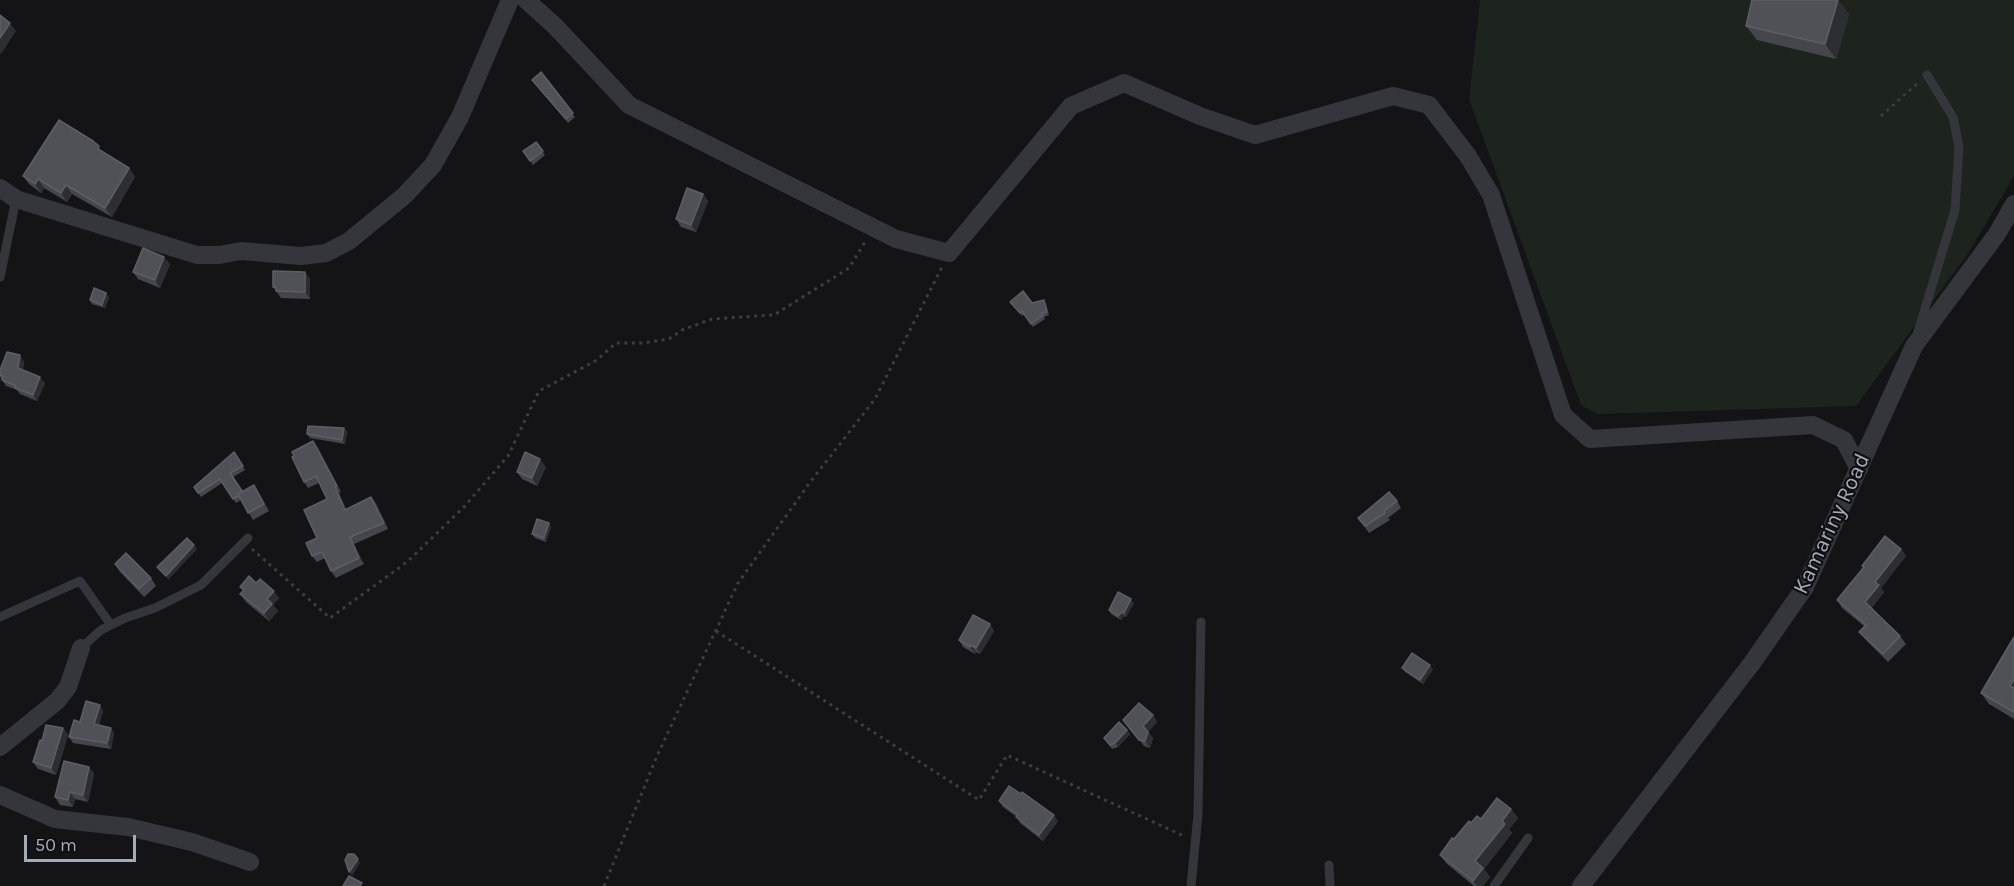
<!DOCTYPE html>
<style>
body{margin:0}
#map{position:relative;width:2014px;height:886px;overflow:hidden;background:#141416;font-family:Karla,sans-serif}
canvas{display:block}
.scale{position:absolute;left:24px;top:835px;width:112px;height:27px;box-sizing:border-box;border:3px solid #a5aab7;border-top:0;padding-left:8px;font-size:18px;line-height:21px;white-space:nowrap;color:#a5aab7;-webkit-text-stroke:4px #0f0f11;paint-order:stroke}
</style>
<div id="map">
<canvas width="2014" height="886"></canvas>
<div class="scale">50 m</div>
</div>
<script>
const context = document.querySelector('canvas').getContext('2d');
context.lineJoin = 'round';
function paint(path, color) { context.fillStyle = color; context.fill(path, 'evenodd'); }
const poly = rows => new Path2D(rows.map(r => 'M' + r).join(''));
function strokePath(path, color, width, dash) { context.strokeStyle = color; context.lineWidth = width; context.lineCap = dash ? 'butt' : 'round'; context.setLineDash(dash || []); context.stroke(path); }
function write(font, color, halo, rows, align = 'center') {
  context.font = font + ' Karla,sans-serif'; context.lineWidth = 4.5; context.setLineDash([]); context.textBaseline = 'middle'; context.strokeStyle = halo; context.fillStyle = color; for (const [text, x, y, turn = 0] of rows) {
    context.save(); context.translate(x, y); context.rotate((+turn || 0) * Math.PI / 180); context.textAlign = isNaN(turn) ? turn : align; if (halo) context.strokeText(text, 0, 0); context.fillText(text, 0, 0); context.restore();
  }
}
paint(poly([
 [1480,0,2014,0,2014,176,1969,252,1856,406,1597,414,1581,405,1469,99]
]), '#1c241d');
strokePath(poly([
 [1881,116,1919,82],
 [252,549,330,618,407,562,463,508,508,456,539,391,597,360,616,343,643,343,669,339,682,330,712,319,774,315,849,268,865,242],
 [716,631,979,800,1007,755,1186,837],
 [604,886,657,756,738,583,811,481,875,399,942,267]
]), '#3b3d42', 3, [3, 4.5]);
strokePath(poly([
 [0,277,16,199],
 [1918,332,1955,210,1959,147,1953,117,1927,75],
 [0,617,80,581,111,625],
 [81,648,101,630,125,618,155,608,201,585,248,538],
 [1329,865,1330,886],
 [1191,886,1198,814,1201,622],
 [1494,886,1528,838]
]), '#35363b', 9);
strokePath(poly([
 [526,0,555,26,629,105,896,239,949,253,1071,106,1124,83,1200,116,1255,135,1393,96,1429,105,1468,156,1491,195,1563,415,1590,439,1813,425,1844,440,1859,469],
 [0,188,16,199,197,255,219,255,241,251,301,256,326,253,349,241,404,196,433,165,460,117,510,0],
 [0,747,57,701,68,687,81,648],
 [0,795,55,819,128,827,192,842,250,862],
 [1581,886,1752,663,1805,587,1914,346,1997,234,2014,204]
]), '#35363b', 18);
paint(poly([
 [1838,0,1849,15,1836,59,1757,40,1746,26],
 [541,72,575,117,568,123,532,80],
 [536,142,545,155,533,165,523,151],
 [104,153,129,168,135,177,112,217,72,194,67,202,44,188,41,193,29,184,23,176],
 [703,194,708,201,696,232,681,227,676,219],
 [170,264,160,288,138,279,133,272],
 [305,272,310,279,310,299,281,298,273,287],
 [109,297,105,308,92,304,90,300],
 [1044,300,1046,304,1049,315,1044,317,1045,319,1033,327,1025,314,1022,316,1013,305,1032,303],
 [24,362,23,370,45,383,37,401,20,394,17,390,6,386,0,377,0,370],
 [344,428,347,432,345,444,310,438,307,434],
 [313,441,318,448,341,492,339,493,346,509,371,497,376,503,388,529,354,544,364,564,336,578,331,571,325,558,317,562,312,556,327,499,319,483,308,488,304,482],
 [234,452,245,470,233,477,243,491,259,493,269,511,253,520,241,500,236,503,222,483,201,497,194,487],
 [546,467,537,486,522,479,517,472],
 [1397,501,1401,508,1388,518,1390,520,1369,533,1358,518],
 [551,527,546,542,535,538,532,534],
 [1901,549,1906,556,1881,588,1884,592,1871,609,1900,636,1906,644,1888,662,1865,639,1859,632,1864,626,1842,608,1837,600,1863,568,1862,566],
 [115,564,151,578,156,586,144,597,120,572],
 [256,583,279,598,273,605,278,611,269,621,246,602,240,594,243,591,240,587],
 [1134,603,1126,617,1124,616,1121,620,1111,614,1109,610],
 [990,624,994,631,980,654,976,652,975,654,963,647,959,640],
 [2014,637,2014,719,1989,704,1981,693],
 [1402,668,1433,669,1423,684,1405,672],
 [103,711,99,725,114,733,111,749,73,743,69,737,80,722],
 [1153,715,1157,722,1148,732,1153,738,1150,748,1144,746,1123,720],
 [63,728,68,735,56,775,38,769,33,762,42,741],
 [1127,730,1130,734,1118,747,1112,749,1104,738],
 [89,767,94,774,88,802,75,799,73,807,60,805,55,797],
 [999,801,1058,821,1043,841,1020,823,1017,817,1003,807],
 [1511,809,1518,818,1509,829,1512,833,1484,869,1490,877,1483,886,1474,886,1447,864,1440,855,1454,839,1471,823]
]), '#45464b');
paint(poly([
 [1838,0,1849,15,1836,59,1825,44],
 [10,23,16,31,1,54,0,52,0,38],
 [129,168,135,177,112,217,105,208],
 [38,179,44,188,41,193,35,184],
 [66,185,72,194,67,202,61,193],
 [703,194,708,201,696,232,691,225],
 [164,257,170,264,160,288,155,280],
 [305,272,310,279,310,299,305,292],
 [106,293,109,297,105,308,102,305],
 [1044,300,1046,304,1049,315,1047,312],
 [20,355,24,362,22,374,18,368],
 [40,377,45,383,37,401,33,395],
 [344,428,347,432,345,444,342,440],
 [313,441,318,448,341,492,337,486],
 [540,459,546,467,537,486,532,478],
 [254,485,259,493,269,511,264,504],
 [335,487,339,493,349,516,345,510],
 [371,497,376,503,388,529,384,523],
 [549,523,551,527,546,542,544,538],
 [350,537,354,544,364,564,359,558],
 [194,545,197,549,168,580,166,576],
 [1901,549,1906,556,1881,588,1884,592,1870,610,1865,602,1875,582],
 [274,591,279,598,273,605,278,611,269,621,264,613,267,599],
 [1131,599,1134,603,1126,617,1124,613],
 [1122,612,1124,616,1121,620,1118,616],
 [990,624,994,631,980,654,976,648],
 [971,645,976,652,975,654,970,647],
 [1430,665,1433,669,1423,684,1420,680],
 [2014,679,2014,692,2010,686],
 [100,705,103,711,98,729,94,724],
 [1153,715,1157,722,1148,732,1153,738,1150,748,1145,741,1143,726],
 [63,728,68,735,56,775,51,768],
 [111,728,114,733,111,749,107,743],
 [1127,730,1130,734,1118,747,1115,743],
 [89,767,94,774,88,802,83,795],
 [70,792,75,799,73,807,68,800],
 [1511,809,1518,818,1509,829,1512,833,1484,869,1490,877,1483,886,1477,886,1473,881,1475,861,1502,821],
 [1054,815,1058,821,1043,841,1039,835],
 [358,859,360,863,352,876,349,872]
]), '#2d2e31');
const building = poly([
 [1752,0,1838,0,1825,44,1746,26,1752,0],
 [0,15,10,23,0,38,0,15],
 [541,72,573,113,566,119,532,80,541,72],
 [59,120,93,141,99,146,98,149,129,168,105,208,66,185,61,193,38,179,35,184,23,176,59,120],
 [536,142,543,151,530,161,523,151,536,142],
 [687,188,703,194,691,225,676,219,687,188],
 [143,248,164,257,155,280,133,272,143,248],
 [273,271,305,272,305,292,276,291,276,287,273,287,273,271],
 [94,288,106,293,102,305,90,300,94,288],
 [1023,291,1032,303,1044,300,1047,312,1041,313,1043,315,1031,324,1022,311,1020,313,1010,302,1023,291],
 [7,352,20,355,18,368,40,377,33,395,15,388,16,386,2,380,3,376,0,375,0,370,7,352],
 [308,426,344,428,342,440,307,434,308,426],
 [313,441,337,486,335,487,345,510,371,497,384,523,350,537,359,558,331,571,322,552,312,556,306,543,317,538,304,510,327,499,316,476,304,482,292,457,294,456,292,452,313,441],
 [234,452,243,466,230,473,242,491,238,494,239,496,233,499,220,479,198,493,194,487,234,452],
 [525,452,540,459,532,478,517,472,525,452],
 [254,485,264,504,248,513,238,494,254,485],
 [1389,492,1397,501,1384,511,1385,513,1365,526,1358,518,1389,492],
 [537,519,549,523,544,538,532,534,537,519],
 [1885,536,1901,549,1875,582,1879,585,1865,602,1900,636,1883,654,1859,632,1866,625,1837,600,1864,567,1862,566,1885,536],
 [187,538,194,545,166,576,157,567,187,538],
 [126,553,151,578,139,589,115,564,126,553],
 [249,576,256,583,260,579,274,591,267,599,272,604,264,613,240,594,244,590,240,587,249,576],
 [1118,592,1131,599,1124,613,1122,612,1118,616,1109,610,1118,592],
 [973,615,990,624,976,648,971,645,970,647,959,640,973,615],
 [2014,637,2014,679,2010,686,2014,688,2014,712,1981,693,2014,637],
 [1412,653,1430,665,1420,680,1402,668,1412,653],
 [86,701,100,705,94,724,111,728,107,743,69,737,74,720,80,722,86,701],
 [1139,703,1153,715,1143,726,1148,732,1145,741,1139,740,1123,720,1139,703],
 [1119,722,1127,730,1115,743,1110,745,1104,738,1119,722],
 [46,725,63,728,51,768,33,762,40,740,42,741,46,725],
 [64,761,89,767,83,795,70,792,68,800,55,797,64,761],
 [1009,786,1021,794,1022,792,1054,815,1039,835,1016,817,1018,815,999,801,1009,786],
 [1497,798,1511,809,1502,821,1505,824,1475,861,1483,868,1473,881,1440,855,1452,838,1454,839,1469,821,1471,823,1477,816,1481,819,1497,798],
 [348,854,354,854,358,859,349,872,345,860,348,854],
 [349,876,362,883,360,886,343,886,349,876]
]);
paint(building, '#505157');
strokePath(building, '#5d5f66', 1.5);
write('22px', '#a5aab7', '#0f0f11', [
 ["Kamariny Road",1832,524,-65]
]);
</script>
